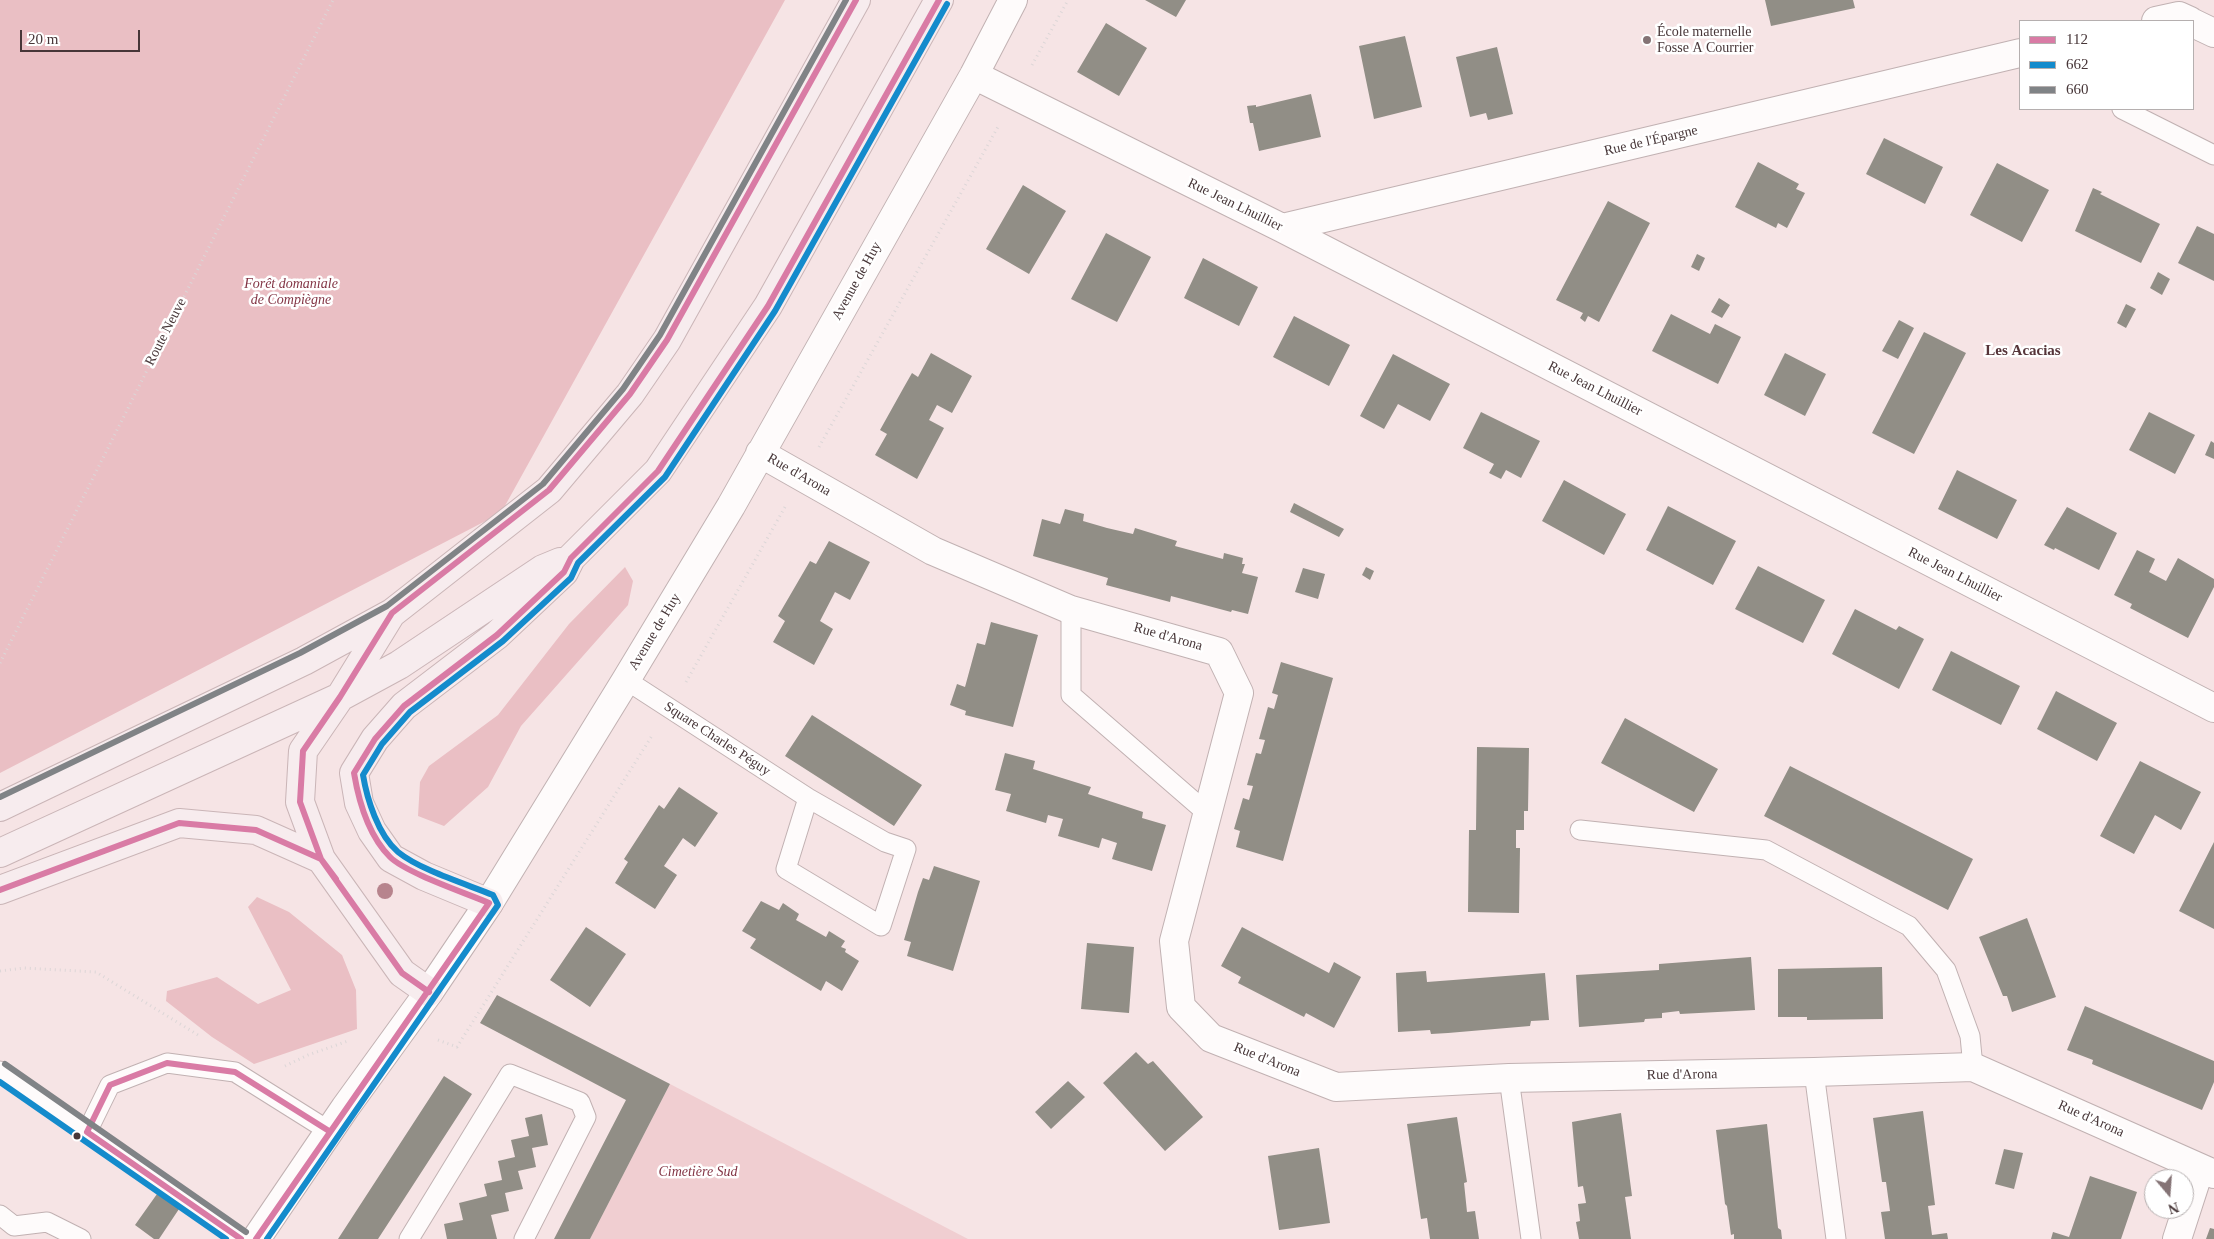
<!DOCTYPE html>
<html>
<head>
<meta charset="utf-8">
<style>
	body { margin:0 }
	#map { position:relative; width:2214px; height:1239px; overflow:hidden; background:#f6e4e5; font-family:Georgia,serif }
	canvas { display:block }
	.legend { position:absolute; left:2019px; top:20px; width:175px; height:90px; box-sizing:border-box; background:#fff; border:1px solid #b5afaf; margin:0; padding:6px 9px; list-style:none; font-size:15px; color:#473638 }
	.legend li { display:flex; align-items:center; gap:10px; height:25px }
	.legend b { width:25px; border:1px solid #b5afaf }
	.north { position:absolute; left:2144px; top:1169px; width:50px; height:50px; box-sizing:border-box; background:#fff; border:1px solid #b5afaf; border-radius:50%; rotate:162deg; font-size:14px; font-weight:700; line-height:20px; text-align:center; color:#473638 }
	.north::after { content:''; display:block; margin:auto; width:18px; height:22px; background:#847375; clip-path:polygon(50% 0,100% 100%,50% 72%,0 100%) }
	.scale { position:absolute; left:20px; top:30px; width:120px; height:22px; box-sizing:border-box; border:2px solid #473638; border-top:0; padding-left:6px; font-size:15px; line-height:18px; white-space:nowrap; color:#473638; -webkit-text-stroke:4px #fff; paint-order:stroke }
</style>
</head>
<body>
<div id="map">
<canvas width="2214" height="1239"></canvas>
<ul class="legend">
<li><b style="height:6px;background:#d97ba5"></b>112</li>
<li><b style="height:6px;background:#148bcc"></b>662</li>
<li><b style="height:6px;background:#808386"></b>660</li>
</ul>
<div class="north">N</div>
<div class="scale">20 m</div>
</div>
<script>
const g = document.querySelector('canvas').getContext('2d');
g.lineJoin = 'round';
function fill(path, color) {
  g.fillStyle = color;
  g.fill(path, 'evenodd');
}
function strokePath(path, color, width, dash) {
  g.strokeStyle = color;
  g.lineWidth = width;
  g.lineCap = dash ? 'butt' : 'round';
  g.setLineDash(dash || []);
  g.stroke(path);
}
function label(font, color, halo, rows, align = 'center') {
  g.font = font + ' Georgia,serif';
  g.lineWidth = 5;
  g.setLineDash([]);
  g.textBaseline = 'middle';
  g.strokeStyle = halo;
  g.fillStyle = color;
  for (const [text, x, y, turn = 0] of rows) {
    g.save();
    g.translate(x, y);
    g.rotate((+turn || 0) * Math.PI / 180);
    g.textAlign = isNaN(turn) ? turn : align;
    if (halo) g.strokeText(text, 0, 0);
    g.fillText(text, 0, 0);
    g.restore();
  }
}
const green = new Path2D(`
	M670 1084 968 1239H590Z`);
const forest = new Path2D(`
	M0 0H785L501 513 0 773Z
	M625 567 633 581 628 605 521 726 488 787 444 826 418 816 420 782 429 766 498 715 569 624Z
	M257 897 289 912 342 955 356 990 357 1029 254 1064 212 1037 166 1001 167 991 217 977 258 1004 291 990 248 907Z`);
const building = new Path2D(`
	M1145 0H1186L1176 17Z
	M1765 0H1853L1855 8 1771 26Z
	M1106 23 1147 48 1119 96 1077 72Z
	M1405 36 1422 107 1374 119 1359 46Z
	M1497 47 1513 114 1488 120 1486 113 1470 117 1456 57Z
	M1311 94 1321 137 1259 151 1253 123H1250L1247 106 1256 105V107Z
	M1884 138 1943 167 1925 204 1866 174Z
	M1758 162 1799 184 1796 189 1805 193 1787 228 1778 223 1776 228 1735 207Z
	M1997 163 2049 190 2022 242 1970 215Z
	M1023 185 1066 211 1029 274 986 249Z
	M2093 188 2102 192 2100 194 2160 224 2141 263 2075 231Z
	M1608 201 1650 223 1599 322 1588 316 1585 322 1580 318 1583 313 1556 300Z
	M2197 226 2214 234V281L2178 263Z
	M1106 233 1151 257 1117 322 1071 299Z
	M1697 254 1705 258 1699 271 1691 267Z
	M1203 258 1258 287 1239 326 1184 298Z
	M2158 272 2170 279 2162 295 2150 288Z
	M1719 298 1730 305 1722 318 1711 312Z
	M2126 304 2136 309 2126 328 2117 323Z
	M1671 314 1710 334 1715 324 1741 337 1718 384 1652 351Z
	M1294 316 1350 345 1329 386 1273 357Z
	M1899 320 1914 328 1898 359 1882 351Z
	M1924 332 1966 353 1914 454 1872 433Z
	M931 353 972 376 952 413 937 405 929 420 944 428 917 479 875 455 887 434 880 430 904 387 912 373 918 377Z
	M1785 353 1826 374 1805 416 1764 395Z
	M1393 354 1450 384 1430 421 1398 404 1384 429 1360 416Z
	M1481 412 1540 441 1521 478 1506 470 1501 479 1489 473 1494 464 1463 448Z
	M2149 412 2195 435 2175 474 2129 450Z
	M2211 441 2214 443V459L2205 455Z
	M1957 470 2017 500 1997 539 1938 509Z
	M1564 480 1626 514 1604 555 1542 521Z
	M1294 503 1344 529 1339 537 1290 512Z
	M1668 506 1736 541 1713 585 1646 550Z
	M2067 507 2117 533 2099 570 2055 548 2054 550 2044 545Z
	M1065 509 1084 514 1083 521 1107 528 1133 534 1135 528 1177 541 1175 546 1223 559 1224 553 1243 558 1242 564H1245L1242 573 1258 577 1248 614 1232 610 1231 612 1171 596 1170 602 1106 585 1108 578 1033 556 1042 519 1060 524Z
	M829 541 870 562 850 600 835 592 820 621 833 629 814 665 773 642 785 621 778 616 810 561 816 564Z
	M2137 550 2155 559 2149 572 2166 581 2178 558 2214 579V587L2188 638 2130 608 2132 604 2114 595Z
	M1758 566 1825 600 1803 643 1735 609Z
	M1366 567 1374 571 1370 580 1362 575Z
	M1303 568 1325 574 1318 599 1295 592Z
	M1855 609 1896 630 1899 626 1924 639 1899 689 1832 654Z
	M991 622 1038 635 1013 727 965 715 966 711 950 705 957 684 965 687 977 643 985 645Z
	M1951 651 2020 686 2001 725 1932 690Z
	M1281 662 1333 678 1283 861 1236 847 1240 831 1234 829 1243 798 1249 800 1253 786 1247 785 1256 753 1261 754 1265 740 1259 739 1268 707 1274 709 1278 695 1272 693Z
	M2056 691 2117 723 2097 761 2037 729Z
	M812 715 922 785 894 826 785 756Z
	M1625 718 1718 769 1694 812 1601 763Z
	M1477 747 1529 748 1528 811H1524V830H1516V848H1520L1519 913 1468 912 1469 830H1476Z
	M1005 753 1035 761 1033 769 1091 787 1088 794 1143 812 1142 818 1166 825 1152 871 1112 859 1117 843 1102 838 1099 848 1058 836 1063 819 1048 815 1046 823 1006 811 1011 794 995 790Z
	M2140 761 2201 792 2181 830 2155 815 2134 854 2100 836Z
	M1790 766 1973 859 1948 910 1764 816Z
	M679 787 718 813 695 847 683 838 664 866 677 875 655 909 615 883 628 862 624 859 659 805 664 809Z
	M2214 842V929L2179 911Z
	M934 866 980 881 953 971 907 956 911 942 904 940 918 892 923 878 929 880Z
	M761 901 779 910 783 903 799 914 796 920 826 937 829 931 845 941 841 947 846 949 845 952 859 961 842 991 826 981 821 991 750 948 756 939 742 931Z
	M2027 918 2056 997 2012 1012 2007 996H2003L1979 937Z
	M586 927 626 954 590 1007 550 980Z
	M1242 927 1329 973 1334 962 1361 977 1334 1028 1306 1013 1304 1017 1238 983 1241 977 1221 966Z
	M1087 943 1134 947 1129 1013 1081 1009Z
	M1751 957 1755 1010 1680 1014 1679 1011 1662 1013V1018L1645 1019 1644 1022 1579 1027 1576 975 1659 970V964Z
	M1882 967 1883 1019 1807 1020V1017H1778V969Z
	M1426 971 1427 982 1545 973 1549 1020 1531 1021 1530 1026 1448 1033 1431 1034 1430 1030 1398 1032 1396 973Z
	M497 995 670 1084 590 1239H554L626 1100 480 1023Z
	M2085 1006 2214 1061V1082L2202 1110 2092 1064 2093 1060 2067 1050Z
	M1136 1052 1148 1064 1153 1061 1203 1117 1165 1151 1103 1083Z
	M444 1076 472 1094 404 1199 378 1239H338Z
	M1068 1081 1085 1097 1051 1129 1035 1112Z
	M1923 1111 1935 1205 1928 1206 1932 1235 1947 1233 1948 1239H1885L1881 1212 1890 1211 1886 1182H1882L1873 1118Z
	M1621 1113 1632 1196 1625 1197 1631 1239H1579L1576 1222 1580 1221 1578 1204 1586 1203 1583 1186 1578 1187 1572 1122Z
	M542 1114 548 1145 532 1148 536 1167 518 1171 523 1189 505 1193 509 1211 491 1215 497 1239H447L444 1224 463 1220 459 1203 487 1196 484 1184 502 1180 498 1161 515 1157 511 1140 529 1136 525 1118Z
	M1457 1117 1467 1182 1464 1183 1467 1212 1475 1211 1479 1239H1430L1427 1218 1421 1219 1407 1124Z
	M1767 1124 1778 1228 1781 1230 1782 1239H1734V1234L1731 1235 1727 1206 1725 1204 1716 1130Z
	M1319 1148 1330 1223 1279 1230 1268 1156Z
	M2004 1149 2023 1153 2014 1189 1995 1184Z
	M2090 1176 2137 1192 2121 1239H2051L2053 1232 2069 1237Z
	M157 1194 179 1209 159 1239H154L135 1225Z
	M2210 1228 2214 1229V1239H2206Z`);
const path = new Path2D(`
	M1032 65 1068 0
	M819 447 999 125
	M0 663 333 0
	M686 682 785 507
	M0 971 24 968 96 972 198 1035
	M438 1040 457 1047 653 734
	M285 1066 308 1055 348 1041`);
const service = new Path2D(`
	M2122 109 2214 155
	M1071 610V695L1207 813
	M626 680 808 798 885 842 906 849 881 926 786 869 808 798
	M1580 830 1766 850 1909 926 1946 970 1970 1036 1973 1067
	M0 1071 241 1239
	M1814 1072 1836 1239
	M1509 1078 1531 1239
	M87 1132 110 1085 167 1063 235 1072 329 1131
	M0 1215 14 1226 47 1222 81 1239
	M409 1239 510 1074 580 1102 586 1117 524 1239`);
const minor = new Path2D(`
	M2156 21 2179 16 2190 21
	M2193 23 2214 33
	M974 75 1282 228 2214 708
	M1282 228 2020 53
	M760 453 933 551 1071 610 1219 652 1239 693 1174 941 1181 1007 1211 1038 1336 1087 1509 1078 1814 1072 1973 1067 2214 1174
	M256 1239 345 1108 429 992 489 903 626 680 731 506 974 75 1013 0
	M2177 1239 2200 1168`);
const primary = new Path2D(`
	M391 614 340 697 303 751 300 802 321 859 402 973 429 992
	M0 807 304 661 392 613 549 490 630 394 667 340 856 0
	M0 853 340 697 399 665 543 569 560 562
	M0 890 179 823 256 830 321 859
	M489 903 424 876 391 858 372 831 359 803 354 773 375 739 404 706 497 635 564 572 571 558 658 471 768 306 939 0`);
const bus1 = new Path2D(`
	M0 890 179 823 256 830 321 859 336 879
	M429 992 402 973 321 859 300 802 303 751 340 697 392 613 549 490 630 394 667 340 856 0
	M87 1132 110 1085 167 1063 235 1072 329 1131
	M87 1132 241 1239
	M256 1239 489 903C466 893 406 873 390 857 368 835 359 803 354 773L375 739 404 706 497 635 564 572 571 558 658 471 768 306 939 0`);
const bus2 = new Path2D(`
	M0 1082 226 1239
	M267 1239 498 905 493 895C466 884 420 870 398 852 378 835 367 799 363 775L382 744 410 712 503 641 571 578 578 563 665 477 775 311 947 4`);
const bus3 = new Path2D(`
	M0 797 300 653 387 606 543 484 623 389 660 335 846 0
	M5 1064 246 1232`);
const trees = [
	[385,891]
];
const markers = [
	[1647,40,5,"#847375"],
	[77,1136,4.5,"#473638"]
];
const poiNames = [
	["École maternelle",1657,32],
	["Fosse A Courrier",1657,48]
];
const streetNames = [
	["Rue de l'Épargne",1651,141,-13],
	["Rue Jean Lhuillier",1235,205,26],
	["Avenue de Huy",857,281,-61],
	["Route Neuve",166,332,-63],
	["Rue Jean Lhuillier",1595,389,27],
	["Rue d'Arona",799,475,30],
	["Rue Jean Lhuillier",1955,575,27],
	["Avenue de Huy",655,632,-59],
	["Rue d'Arona",1168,637,16],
	["Square Charles Péguy",717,739,33],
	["Rue d'Arona",1267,1060,22],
	["Rue d'Arona",1682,1075,-1],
	["Rue d'Arona",2091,1119,24]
];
const parkNames = [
	["Forêt domaniale",291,284],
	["de Compiègne",291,300],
	["Cimetière Sud",698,1172]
];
const neighbourhoodNames = [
	["Les Acacias",2023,351]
];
fill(green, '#f0ced1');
fill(forest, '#eabfc4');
fill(building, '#918e86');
strokePath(service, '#c1b1b2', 21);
strokePath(minor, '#c1b1b2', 30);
strokePath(primary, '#cab5b7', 30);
strokePath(path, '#dcd6d7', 3, [1, 4]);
strokePath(service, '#fefbfb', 19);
strokePath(minor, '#fefbfb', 28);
strokePath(primary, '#f7ecee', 28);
strokePath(bus1, '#d97ba5', 6);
strokePath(bus2, '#148bcc', 6);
strokePath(bus3, '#808386', 6);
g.fillStyle = '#b7848d';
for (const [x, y] of trees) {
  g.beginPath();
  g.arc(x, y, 8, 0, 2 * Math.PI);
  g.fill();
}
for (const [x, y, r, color] of markers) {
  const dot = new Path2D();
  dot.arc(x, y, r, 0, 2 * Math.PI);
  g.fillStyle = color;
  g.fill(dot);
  strokePath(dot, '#fff', 2);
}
label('14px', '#473638', '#fff', poiNames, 'left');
label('14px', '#473638', '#fff', streetNames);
label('italic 14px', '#833545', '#fff', parkNames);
label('bold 15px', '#553439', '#fff', neighbourhoodNames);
</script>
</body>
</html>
